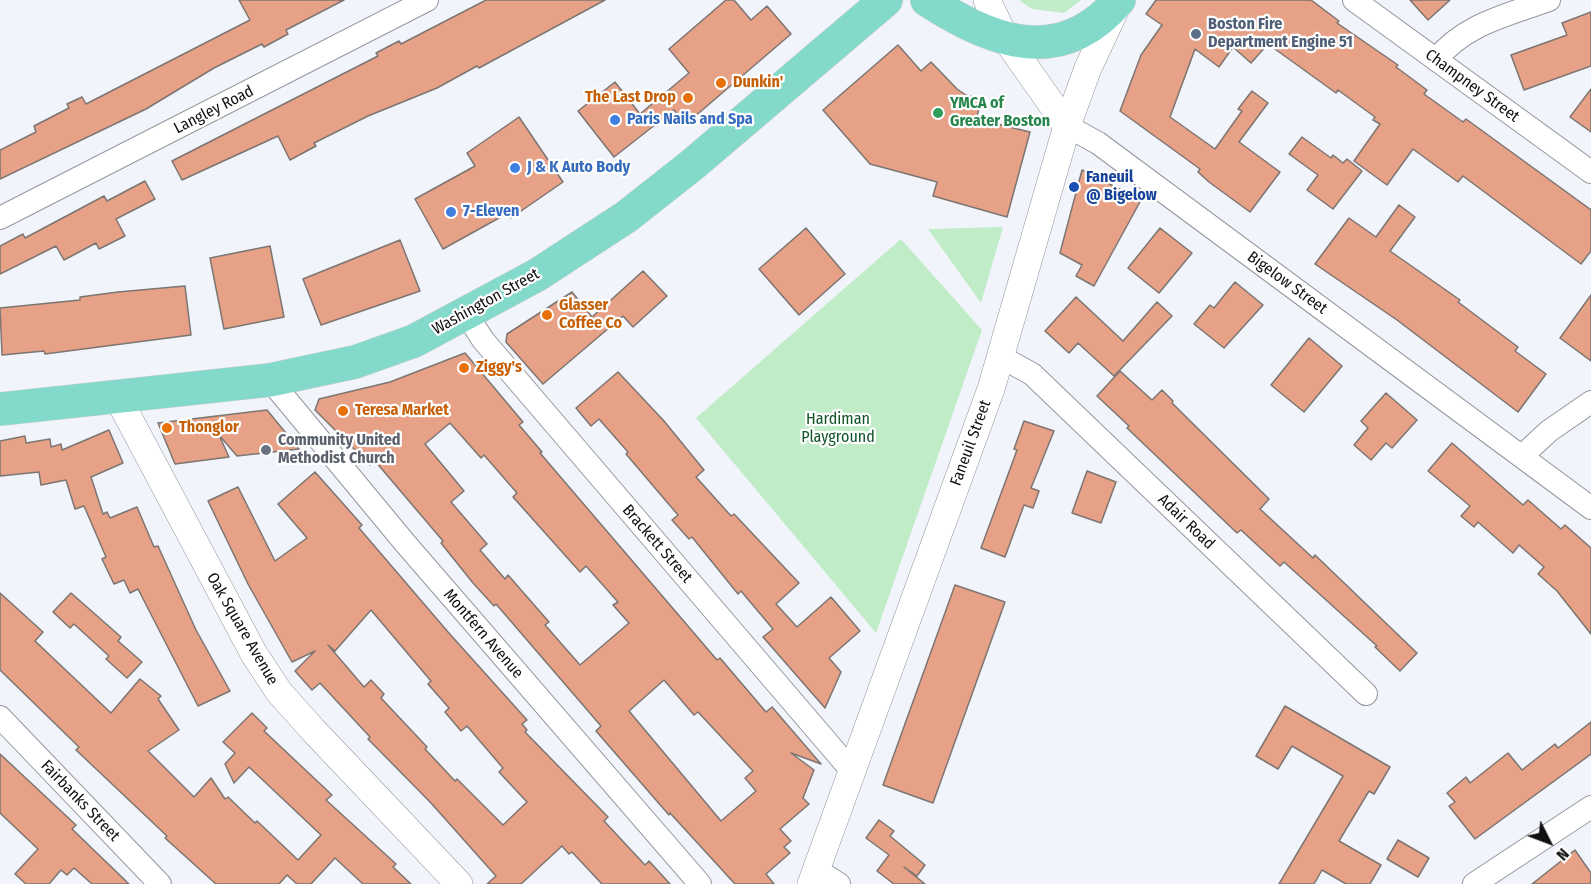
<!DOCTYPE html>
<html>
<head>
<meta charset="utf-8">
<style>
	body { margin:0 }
	#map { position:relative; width:1591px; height:884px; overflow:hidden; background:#f2f4fb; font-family:"Fira Sans Condensed",sans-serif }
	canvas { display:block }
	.north { position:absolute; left:1519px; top:812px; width:60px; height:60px; -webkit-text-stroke:4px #fff; paint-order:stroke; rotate:132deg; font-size:16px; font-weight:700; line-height:24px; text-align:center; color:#111114 }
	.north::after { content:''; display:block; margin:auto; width:21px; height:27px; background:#111114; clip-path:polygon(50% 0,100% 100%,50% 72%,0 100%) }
</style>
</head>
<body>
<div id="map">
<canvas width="1591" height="884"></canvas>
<div class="north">N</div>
</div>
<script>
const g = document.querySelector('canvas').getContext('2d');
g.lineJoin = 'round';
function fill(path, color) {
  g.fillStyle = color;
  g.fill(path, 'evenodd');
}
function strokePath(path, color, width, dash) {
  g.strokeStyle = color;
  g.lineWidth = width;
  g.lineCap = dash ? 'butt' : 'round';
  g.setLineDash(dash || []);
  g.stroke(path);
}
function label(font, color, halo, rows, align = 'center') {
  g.font = font + ' "Fira Sans Condensed",sans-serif';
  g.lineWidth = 4.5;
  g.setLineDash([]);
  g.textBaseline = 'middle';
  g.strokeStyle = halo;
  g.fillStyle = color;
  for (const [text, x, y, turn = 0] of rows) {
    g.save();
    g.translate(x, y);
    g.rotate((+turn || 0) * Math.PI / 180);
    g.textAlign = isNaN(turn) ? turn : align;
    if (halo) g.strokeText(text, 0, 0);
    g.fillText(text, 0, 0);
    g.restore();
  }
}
const green = new Path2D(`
	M1019 0H1081L1064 13 1032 9Z
	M1003 227 981 303 928 229Z
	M901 239 982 330 876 633 696 418Z`);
const building = new Path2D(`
	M239 0H344L286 30 288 34 264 47 262 44 214 68 146 109 0 179V150L36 132 34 126 69 108 67 104 82 97 86 104 250 20Z
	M486 0H605L479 68 477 66 437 88 368 116 314 143 316 146 290 160 278 136 182 180 172 161 378 56 376 53 399 41 401 44Z
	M726 0H734L751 20 767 6 791 34 686 124 674 110 614 157 578 111 615 82 640 114 689 73 669 49Z
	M1156 0H1311L1339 21 1337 23 1398 65 1396 67 1427 90 1424 94 1463 122 1466 119 1591 210V251L1581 264 1463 176 1458 182 1413 149 1387 185 1354 161 1380 124 1373 120 1375 117 1338 90 1336 93 1268 44 1251 63 1233 47 1219 67 1195 49 1170 117 1215 149 1242 111 1238 109 1252 91 1268 103 1239 142 1280 172 1250 212 1209 182 1198 172 1200 169 1120 111 1141 55 1162 25 1146 14Z
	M1410 0H1450L1428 20Z
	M1591 12V66L1524 90 1511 55 1567 35 1562 23Z
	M898 45 921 71 931 62 957 89 966 95 982 99 976 119 1030 132 1007 217 933 196 937 182 870 164 823 110Z
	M1591 89V132L1570 117Z
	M519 117 563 182 511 218 508 213 443 249 415 199 475 166 467 153Z
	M1302 137 1331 158 1333 155 1343 163 1347 159 1362 171 1333 209 1307 190 1318 175 1289 154Z
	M1082 170 1141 200 1094 286 1076 276 1082 265 1060 253Z
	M145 181 155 199 116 219 125 236 99 249 96 243 64 260 56 246 0 274V246L23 234 25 238 104 196 107 201Z
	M1399 205 1415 217 1390 251 1460 300 1458 302 1518 347 1515 351 1546 374 1518 412 1397 320 1315 264 1349 218 1376 237Z
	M806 228 845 274 799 315 759 269Z
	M1160 228 1192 253 1159 293 1128 268Z
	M400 240 420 291 321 325 303 279Z
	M270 246 284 317 224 329 210 258Z
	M643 271 667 296 633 327 623 316 543 384 506 342 507 334 572 292 592 317Z
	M1235 282 1263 305 1224 348 1194 324 1210 305 1214 308Z
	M185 286 191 335 45 354 44 351 2 355 0 308 80 300V297L118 292Z
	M1591 295V361L1560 338Z
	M1076 297 1123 341 1157 302 1172 316 1114 376 1078 343 1069 353 1045 331Z
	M1309 338 1342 366 1304 412 1271 385Z
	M465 353 523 422 519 425 542 452 540 453 717 660 720 658 766 712 772 707 821 764 791 753 814 770 803 798 809 804 780 829 791 841 784 847 790 853 766 874 774 884H735L670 813 669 815 596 731 601 726 496 604 494 606 473 583 441 543 443 541 375 461 370 465 315 410 319 399 390 382ZM450 423 481 458 484 455 517 493 513 497 580 572 586 566 618 602 613 605 629 623 580 665 545 625 549 622 508 575 505 579 480 550 487 544 451 502 464 491 425 444ZM664 680 694 715 698 712 753 771 745 778 756 791 721 821 629 711Z
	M1120 371 1152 400 1162 390 1173 401 1172 403 1269 499 1260 509 1313 558 1315 555 1417 653 1400 671 1375 647 1377 646 1284 562 1280 566 1241 530 1237 533 1127 428 1129 426 1097 396Z
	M618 372 664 421 704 470 696 477 731 516 734 514 799 583 776 604 797 627 831 597 860 631 829 658 841 672 825 708 763 637 773 629 741 591 738 594 692 537 689 539 672 520 678 515 626 454 628 452 599 419 591 426 576 408Z
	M1386 393 1417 420 1392 448 1386 443 1371 460 1354 445 1368 428 1361 421Z
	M267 410 299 449 237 456 219 435 229 457 175 464 158 423Z
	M1024 421 1054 431 1031 488 1039 491 1033 508 1024 505 1005 557 981 548 1017 450 1014 449Z
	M109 430 123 463 91 477 103 514 107 512 110 518 137 507 154 547 158 546 196 630 230 691 198 706 138 589 130 593 124 580 114 584 102 559 106 557 84 506 75 509 66 480 41 485 39 472 0 476V441L25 436 26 443 50 439 51 447 61 444 62 450Z
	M1452 443 1523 505 1528 500 1561 529 1565 525 1591 548V634L1557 591 1538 574 1544 567 1519 545 1513 553 1478 522 1474 527 1461 516 1470 506 1428 471Z
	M1087 471 1116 482 1101 523 1072 513Z
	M315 472 362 525 359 528 448 632 527 720 522 724 527 730 525 732 608 817 604 821 645 865 649 861 670 884H602L572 852 569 854 562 846 521 884H487L496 876 431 803 368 739 370 737 320 683 312 690 295 671 315 651 292 662 248 584 208 501 238 487 275 561 307 538 278 504ZM371 610 431 681 428 684 449 708 445 712 461 731 467 726 503 768 499 772 527 802 503 825 457 779 455 781 425 749 427 747 381 698 384 694 371 680 364 687 328 645 335 651Z
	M955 585 1005 602 933 803 883 785Z
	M0 593 43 632 35 641 111 713 140 679 161 696 158 699 179 730 148 751 194 797 211 778 225 799 228 797 255 823 257 821 298 860 321 835 249 767 234 783 225 764 235 753 223 742 252 713 267 728 264 731 332 795 326 800 396 864 393 867 411 884H363L335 858 311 884H297L287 875 279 884H216L165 838 167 836 76 750 79 747 0 670Z
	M71 593 121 637 118 641 142 662 127 678 106 659 109 656 74 624 70 628 53 612Z
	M1285 706 1390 767 1374 794 1369 791 1339 841 1381 865 1370 884H1346L1322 870 1314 884H1279L1343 776 1292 746 1278 769 1256 756Z
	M1591 722V754L1475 839 1449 806 1455 802 1447 793 1466 777 1470 783 1508 753 1522 770 1555 744 1558 748Z
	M0 754 76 825 72 829 129 884H92L74 868 67 875 61 870 49 884H26L15 874 38 849 0 813Z
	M879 820 894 831 890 836 925 865 917 876 904 867 925 884H894L877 871 889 855 866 838Z
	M1398 840 1429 858 1418 877 1387 859Z
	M1575 850 1591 873V884H1532Z`);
const minor = new Path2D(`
	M1354 0 1591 172
	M1436 60C1464 24 1508 15 1549 0
	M1067 126 1098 143 1591 508
	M0 218 427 0
	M467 315 483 340 851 770
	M1001 357 1032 374 1366 694
	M270 380 405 543 700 884
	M1522 456 1549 431 1591 402
	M0 717 160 884
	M817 870 839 884
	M1474 884 1591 807`);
const tertiary = new Path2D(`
	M987 0 1005 38 1067 126
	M117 396 254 654 279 692 313 730 459 884
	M811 884 991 389 1067 126 1088 68 1117 6`);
const primary = new Path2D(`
	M927 0C991 42 1061 69 1119 0
	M0 409 270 380 355 362 414 341 537 275 626 217 692 165 886 0`);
const markers = [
	[1196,34,6,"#5c6f8a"],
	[721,83,6,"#e8710a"],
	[688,98,6,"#e8710a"],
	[938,113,6,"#2e9e5b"],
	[615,120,6,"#3f7fe0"],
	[515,168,6,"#3f7fe0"],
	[1074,187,6,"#1a4fb4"],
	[451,212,6,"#3f7fe0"],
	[547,315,6,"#e8710a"],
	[464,368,6,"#e8710a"],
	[343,411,6,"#e8710a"],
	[167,428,6,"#e8710a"],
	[266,450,6,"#6b7280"]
];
const serviceNames = [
	["Boston Fire",1208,25],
	["Department Engine 51",1208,43]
];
const foodNames = [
	["Dunkin'",733,83],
	["The Last Drop",676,98,"right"],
	["Glasser",559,306],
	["Coffee Co",559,324],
	["Ziggy's",476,368],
	["Teresa Market",355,411],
	["Thonglor",179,428]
];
const streetNames = [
	["Champney Street",1472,86,36],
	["Langley Road",214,110,-27],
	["Bigelow Street",1287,283,36],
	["Washington Street",486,302,-29],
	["Faneuil Street",971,443,-70],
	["Adair Road",1186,522,44],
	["Brackett Street",657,544,49],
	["Oak Square Avenue",242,629,60],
	["Montfern Avenue",483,634,49],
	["Fairbanks Street",80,801,46]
];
const leisureNames = [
	["YMCA of",950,104],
	["Greater Boston",950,122]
];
const shopNames = [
	["Paris Nails and Spa",627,120],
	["J & K Auto Body",527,168],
	["7-Eleven",463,212]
];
const transitNames = [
	["Faneuil",1086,178],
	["@ Bigelow",1086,196]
];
const parkNames = [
	["Hardiman",838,420],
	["Playground",838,438]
];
const worshipNames = [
	["Community United",278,441],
	["Methodist Church",278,459]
];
fill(green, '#c1ecc8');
fill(building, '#e7a186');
strokePath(building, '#7c7572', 1.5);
strokePath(minor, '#95979e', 24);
strokePath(tertiary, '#95979e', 28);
strokePath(primary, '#cfcfd0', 34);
strokePath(minor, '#fff', 22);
strokePath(tertiary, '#fff', 27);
strokePath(primary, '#83d9ca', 33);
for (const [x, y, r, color] of markers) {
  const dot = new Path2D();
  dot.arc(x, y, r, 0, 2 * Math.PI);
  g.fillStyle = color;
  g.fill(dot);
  strokePath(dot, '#fff', 2);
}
label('bold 16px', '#4e5e75', '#fff', serviceNames, 'left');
label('bold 16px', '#c56008', '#fff', foodNames, 'left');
label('16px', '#111114', '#fff', streetNames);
label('bold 16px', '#27864d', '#fff', leisureNames, 'left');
label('bold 16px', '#366cbe', '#fff', shopNames, 'left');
label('bold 16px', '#164399', '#fff', transitNames, 'left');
label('16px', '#115428', '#fff', parkNames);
label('bold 16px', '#5b616d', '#fff', worshipNames, 'left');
</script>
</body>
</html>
